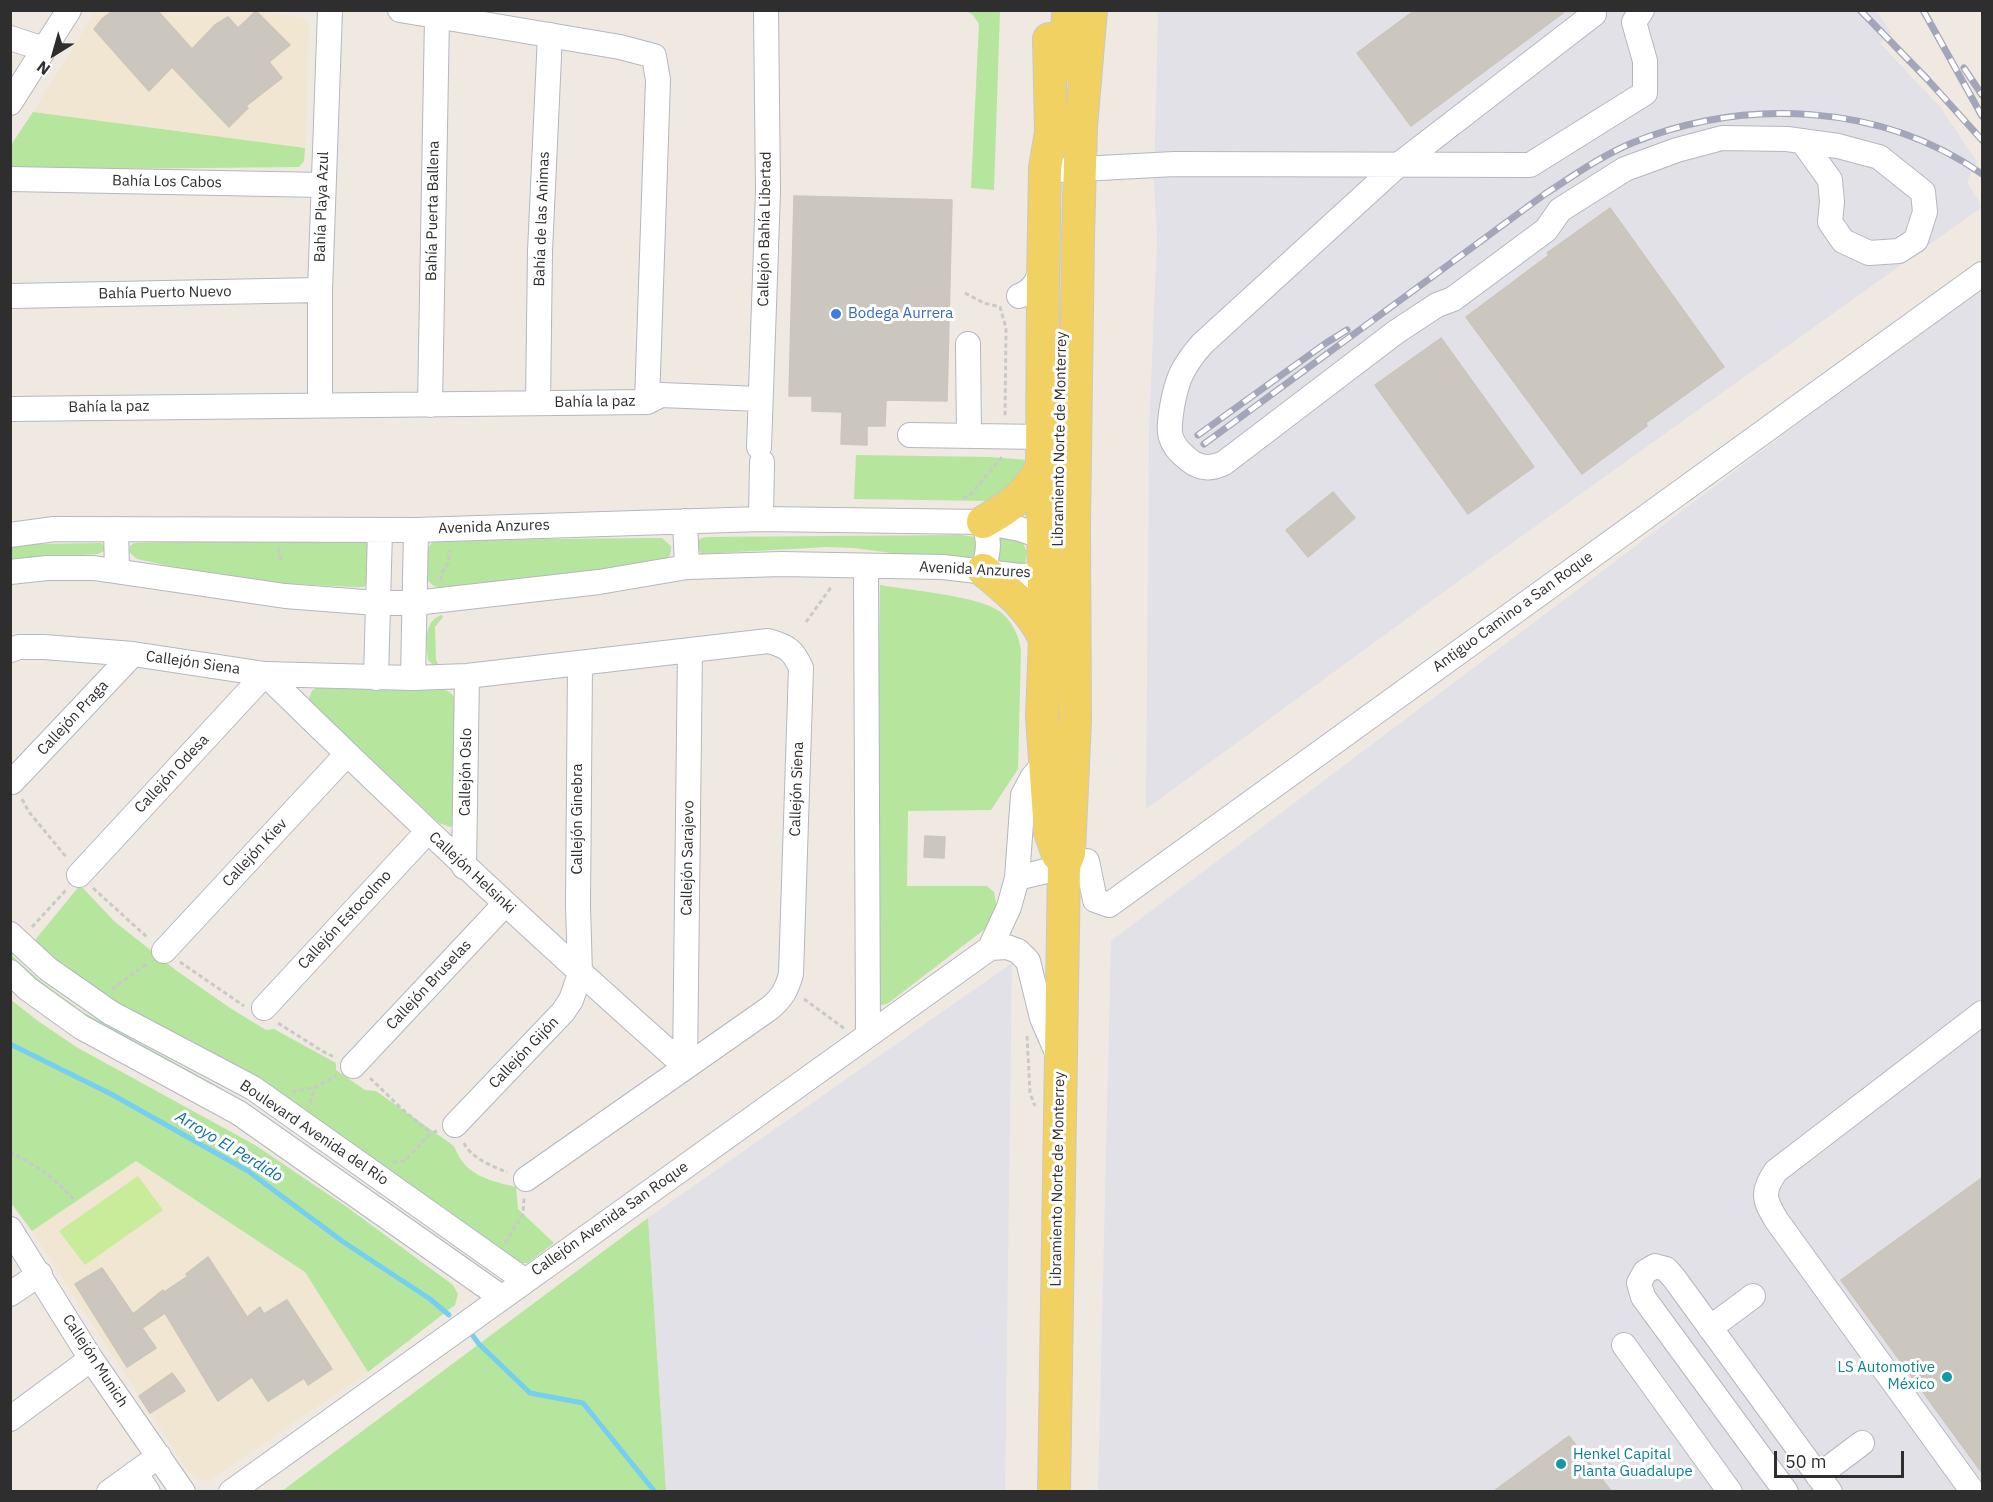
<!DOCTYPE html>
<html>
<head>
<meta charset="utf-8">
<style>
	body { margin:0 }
	#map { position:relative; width:1993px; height:1502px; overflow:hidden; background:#efe9e1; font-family:"IBM Plex Sans",sans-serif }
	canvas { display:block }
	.frame { position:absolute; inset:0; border:12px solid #2e2e2e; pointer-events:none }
	.north { position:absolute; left:24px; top:24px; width:60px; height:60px; -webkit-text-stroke:4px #fff; paint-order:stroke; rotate:217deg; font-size:16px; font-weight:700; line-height:24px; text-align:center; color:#2e2e2e }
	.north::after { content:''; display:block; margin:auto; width:21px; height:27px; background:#2e2e2e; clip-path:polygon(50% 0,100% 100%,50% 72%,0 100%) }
	.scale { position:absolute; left:1774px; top:1451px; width:130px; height:27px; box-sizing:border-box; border:3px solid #2e2e2e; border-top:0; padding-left:8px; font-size:18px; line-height:21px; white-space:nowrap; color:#2e2e2e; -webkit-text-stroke:4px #fff; paint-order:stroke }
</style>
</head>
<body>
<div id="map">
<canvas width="1993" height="1502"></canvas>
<div class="frame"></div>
<div class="north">N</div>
<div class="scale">50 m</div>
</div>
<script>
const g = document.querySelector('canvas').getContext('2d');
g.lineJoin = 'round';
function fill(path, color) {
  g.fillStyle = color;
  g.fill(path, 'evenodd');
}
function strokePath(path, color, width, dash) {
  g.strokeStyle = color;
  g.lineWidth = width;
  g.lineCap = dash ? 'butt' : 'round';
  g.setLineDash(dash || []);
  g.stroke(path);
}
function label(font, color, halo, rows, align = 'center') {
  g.font = font + ' "IBM Plex Sans",sans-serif';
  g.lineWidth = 6;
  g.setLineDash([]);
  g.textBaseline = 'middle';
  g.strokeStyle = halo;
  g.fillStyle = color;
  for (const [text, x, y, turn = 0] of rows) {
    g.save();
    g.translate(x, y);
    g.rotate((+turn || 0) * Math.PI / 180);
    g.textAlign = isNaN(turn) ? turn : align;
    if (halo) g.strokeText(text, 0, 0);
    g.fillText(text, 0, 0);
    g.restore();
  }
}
const industrial = new Path2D(`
	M1158 11H1877L1891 33 1880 43 1941 108 1977 162 1967 182 1982 207 1427 604 1146 809 1149 432 1157 240 1154 181Z
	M1982 285V1491L1098 1492 1111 941Z
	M1012 963 1005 1491H666L648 1218Z`);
const education = new Path2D(`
	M254 10 302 18 309 25 305 148 33 112 96 11Z
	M136 1161 305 1272 368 1372 209 1480 198 1479 189 1472 32 1231Z`);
const green = new Path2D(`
	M966 11H1000L994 190 971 188 979 24 973 15Z
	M33 112 305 148 304 161 299 167 11 170V145Z
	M856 455 990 457 1028 460 1023 474 990 501 854 499Z
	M992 534H1005L1023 543 1027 552 1025 564 1003 567 994 559Z
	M960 535 977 537 981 555 967 563 854 548 827 547 701 554 696 543 701 538 708 537Z
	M662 538 671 546C672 554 668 560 661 563L507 582 441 588 434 586 427 580C427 567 422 545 437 540Z
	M198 541H366L370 545 369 584 363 587H352L276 583 206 574 137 559 129 552 130 546 134 543Z
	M101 543 105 546 104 551 98 554 11 559V547L36 544Z
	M880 585C908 590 978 596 999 611 1011 619 1020 637 1021 651L1018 769 991 810 908 811 907 886H987L994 892 998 915 985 929 887 1004 880 1005 874 1000Z
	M441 615 443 617 435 627 436 660 438 664 436 668 428 660C427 644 422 623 441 615Z
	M316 688 445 690 450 692 456 699 453 824 450 827 439 823 312 704 309 698 312 691Z
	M80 885 115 922 177 971 230 1008 266 1030 274 1029 336 1063V1070L365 1090 376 1091 454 1146C465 1176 488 1180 516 1187L518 1209 554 1243 528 1263H516L114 1006 31 945Z
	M10 954 38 979 83 1012 221 1088 230 1095 113 1035 26 974 11 960Z
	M10 999 38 1021 78 1048 255 1145 344 1205 453 1285 458 1294 455 1305 368 1372 305 1272 136 1161 32 1231 11 1203Z
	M648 1218 666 1491H282Z`);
const pitch = new Path2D(`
	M138 1176 163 1210 85 1265 59 1231Z`);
const stream = new Path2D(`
	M10 1044 113 1095 248 1171 342 1241 430 1299 449 1315
	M473 1336 479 1344 530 1393 583 1403 655 1492`);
const building = new Path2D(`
	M114 10H157L192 49 215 25 228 17 238 28 256 11 290 45 269 62 282 78 246 106 248 108 229 127 172 67 149 91 94 29 103 18Z
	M1415 10H1567L1411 126 1357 53Z
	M794 196 952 200 947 401 886 400 885 426H867V445L841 444 842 412 812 411V396H789Z
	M1610 208 1724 367 1646 423 1647 426 1582 474 1466 317 1549 255 1547 253Z
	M1441 338 1534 467 1468 514 1375 385Z
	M1333 492 1355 518 1308 557 1286 530Z
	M925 836 945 837 944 858 924 857Z
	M1983 1177V1474L1841 1280Z
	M208 1257 247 1317 260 1307 264 1314 287 1300 332 1369 308 1385 304 1378 268 1401 252 1377 218 1401 165 1313 142 1328 156 1348 127 1367 75 1284 102 1268 133 1314 163 1290 164 1292 188 1276 186 1274Z
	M172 1373 185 1391 150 1413 139 1396Z
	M1569 1436 1611 1491H1494Z`);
const path = new Path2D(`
	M965 293 984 303 1000 307 1006 328 1005 417
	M963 498 971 494 1002 457
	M278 548 281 561
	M441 580V574L448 564 450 550
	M806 622 832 586
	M22 799 29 812 67 858
	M93 888 148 938
	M32 927 66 890
	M180 962 244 1006
	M112 989 148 963
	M804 999 845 1029
	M278 1023 322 1051 336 1058
	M1027 1036 1030 1093 1035 1106
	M370 1078 403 1110 431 1133
	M292 1092 315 1087 336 1076
	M310 1103 315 1087
	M464 1143C470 1157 493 1167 507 1172
	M10 1152C34 1164 60 1181 75 1202
	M393 1162 405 1161 431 1133 437 1131
	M505 1243 523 1214 524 1198`);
const minor = new Path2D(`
	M400 10 620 47 654 56 658 80 647 402
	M1594 14 1397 166 1202 344C1183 366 1177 378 1172 407 1168 432 1167 443 1189 460 1200 469 1212 469 1224 463L1396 332 1437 305 1453 299 1546 230 1560 210 1625 169 1677 150 1722 138 1787 139 1838 146 1879 157 1923 192 1925 212 1916 240 1899 251 1869 253 1843 241 1830 222 1832 202 1830 180 1802 141
	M10 38 44 49
	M10 103 69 10
	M1063 170 1174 164 1530 165 1645 93V61L1634 22 1642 10
	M10 179 323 185
	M10 296 320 290
	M1019 296C1033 291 1039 280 1042 266
	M968 344 969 436
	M538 403 540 251 550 35
	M320 404V290L330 10
	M430 405 437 17
	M10 409 647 402 661 395 760 399
	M910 435 1042 437
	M759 447 768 191 766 10
	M761 519 762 462
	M685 521 687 567
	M116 529 117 571
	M10 535 54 529 416 530 761 519 983 522 1020 529 1034 534 1053 547 1058 554 1051 568 1035 575 1020 576 943 567 781 564 687 567 599 582 415 603H377L285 596 94 568H47L10 572
	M866 566 868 1035
	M983 570C989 552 990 540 983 522
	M10 650 19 647H44L133 654 265 674 413 678 467 676 768 641C787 646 793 650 801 668L791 974C787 989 782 998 770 1008L526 1179
	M376 678 380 530
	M413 678 416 530
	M12 782 133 654
	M464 867 467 676
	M79 875 265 674C402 808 541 939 685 1066
	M1017 878 1087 861 1095 900 1109 905 1982 274
	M10 934 48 969 111 1013 253 1088 524 1280
	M990 948 1007 947 1018 951 1028 961 1042 1018 1059 1057
	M164 951 347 754
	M10 972 28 989 81 1027 239 1113 501 1297
	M264 1008 427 832
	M353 1066 505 904
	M685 1066 690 650
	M455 1125 563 1012 571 1000 580 974 578 905 580 664
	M10 1229 91 1359 183 1492
	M10 1294 40 1274
	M1710 1328 1753 1296
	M1624 1345 1730 1492
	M10 1419 91 1359
	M135 1473 148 1492
	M1818 1476 1862 1443
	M109 1492 159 1456
	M231 1492 990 948 1009 907 1017 878 1023 795 1032 778 1046 761
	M1786 1492 1643 1297 1639 1283 1645 1272 1655 1266 1666 1269 1674 1278 1830 1492
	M1973 1492 1777 1221C1764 1200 1761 1192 1776 1171L1982 1013`);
const major = new Path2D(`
	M1049 39 1051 132 1045 168 1043 283 1042 468 1045 639 1042 717 1050 832 1058 855
	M1066 66 1068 10
	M983 522C1013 505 1023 497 1042 468
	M983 570C1009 592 1030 608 1045 639
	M1054 1492 1064 866 1069 853 1075 721 1074 527 1078 238 1081 127 1091 10`);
const rail = new Path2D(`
	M1860 10 1928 80 1982 140
	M1923 10 1982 116
	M1964 68 1982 95
	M1198 435 1326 343 1347 330
	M1204 444 1545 194C1573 176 1601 156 1632 143 1744 97 1881 103 1982 174`);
const markers = [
	[836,314,6,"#3f7fe0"],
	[1947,1377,6,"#0f9aa8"],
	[1561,1464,6,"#0f9aa8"]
];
const streetNames = [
	["Bahía Los Cabos",167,182,1],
	["Bahía Playa Azul",322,207,-88],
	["Bahía Puerta Ballena",433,211,-89],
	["Bahía de las Animas",542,219,-88],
	["Callejón Bahía Libertad",765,229,-89],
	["Bahía Puerto Nuevo",165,293,-1],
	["Bahía la paz",595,402,-1],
	["Bahía la paz",109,407,-1],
	["Libramiento Norte de Monterrey",1060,439,-89],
	["Avenida Anzures",494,527,-2],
	["Avenida Anzures",975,570,3],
	["Antiguo Camino a San Roque",1513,612,-36],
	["Callejón Siena",193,663,8],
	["Callejón Praga",73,718,-47],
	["Callejón Oslo",466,772,-89],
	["Callejón Odesa",172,774,-47],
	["Callejón Siena",797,789,-88],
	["Callejón Ginebra",578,819,-90],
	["Callejón Kiev",255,853,-47],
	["Callejón Sarajevo",688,858,-89],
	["Callejón Helsinki",472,873,43],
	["Callejón Estocolmo",345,920,-47],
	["Callejón Bruselas",429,985,-47],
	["Callejón Gijón",524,1053,-46],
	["Boulevard Avenida del Río",314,1133,34],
	["Libramiento Norte de Monterrey",1058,1179,-89],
	["Callejón Avenida San Roque",610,1219,-35],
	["Callejón Munich",95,1361,57]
];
const shopNames = [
	["Bodega Aurrera",848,314]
];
const cultureNames = [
	["LS Automotive",1935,1368],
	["México",1935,1385],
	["Henkel Capital",1573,1455,"left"],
	["Planta Guadalupe",1573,1472,"left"]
];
const waterNames = [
	["Arroyo El Perdido",229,1147,31]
];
fill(industrial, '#e3e1e8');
fill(education, '#f0e6d1');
fill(green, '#b6e59e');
fill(pitch, '#c9ec9a');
strokePath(stream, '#75cff0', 5);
fill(building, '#cbc7bf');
strokePath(building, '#cbc5ba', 1.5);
strokePath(minor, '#b4b7c1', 26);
strokePath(major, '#c9c9c9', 34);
strokePath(path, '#c9c9c9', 3, [4.5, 3]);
strokePath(minor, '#fff', 24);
strokePath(major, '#f2d163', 32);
strokePath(rail, '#a3a6b8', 7);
strokePath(rail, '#fff', 4.5, [14]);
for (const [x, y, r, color] of markers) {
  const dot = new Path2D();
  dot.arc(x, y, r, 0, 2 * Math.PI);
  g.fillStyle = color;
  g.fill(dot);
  strokePath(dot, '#fff', 2);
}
label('15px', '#2e2e2e', '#fff', streetNames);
label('15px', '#366cbe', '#fff', shopNames, 'left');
label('15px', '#0d838f', '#fff', cultureNames, 'right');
label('italic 16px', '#0d6fa3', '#fff', waterNames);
</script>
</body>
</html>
